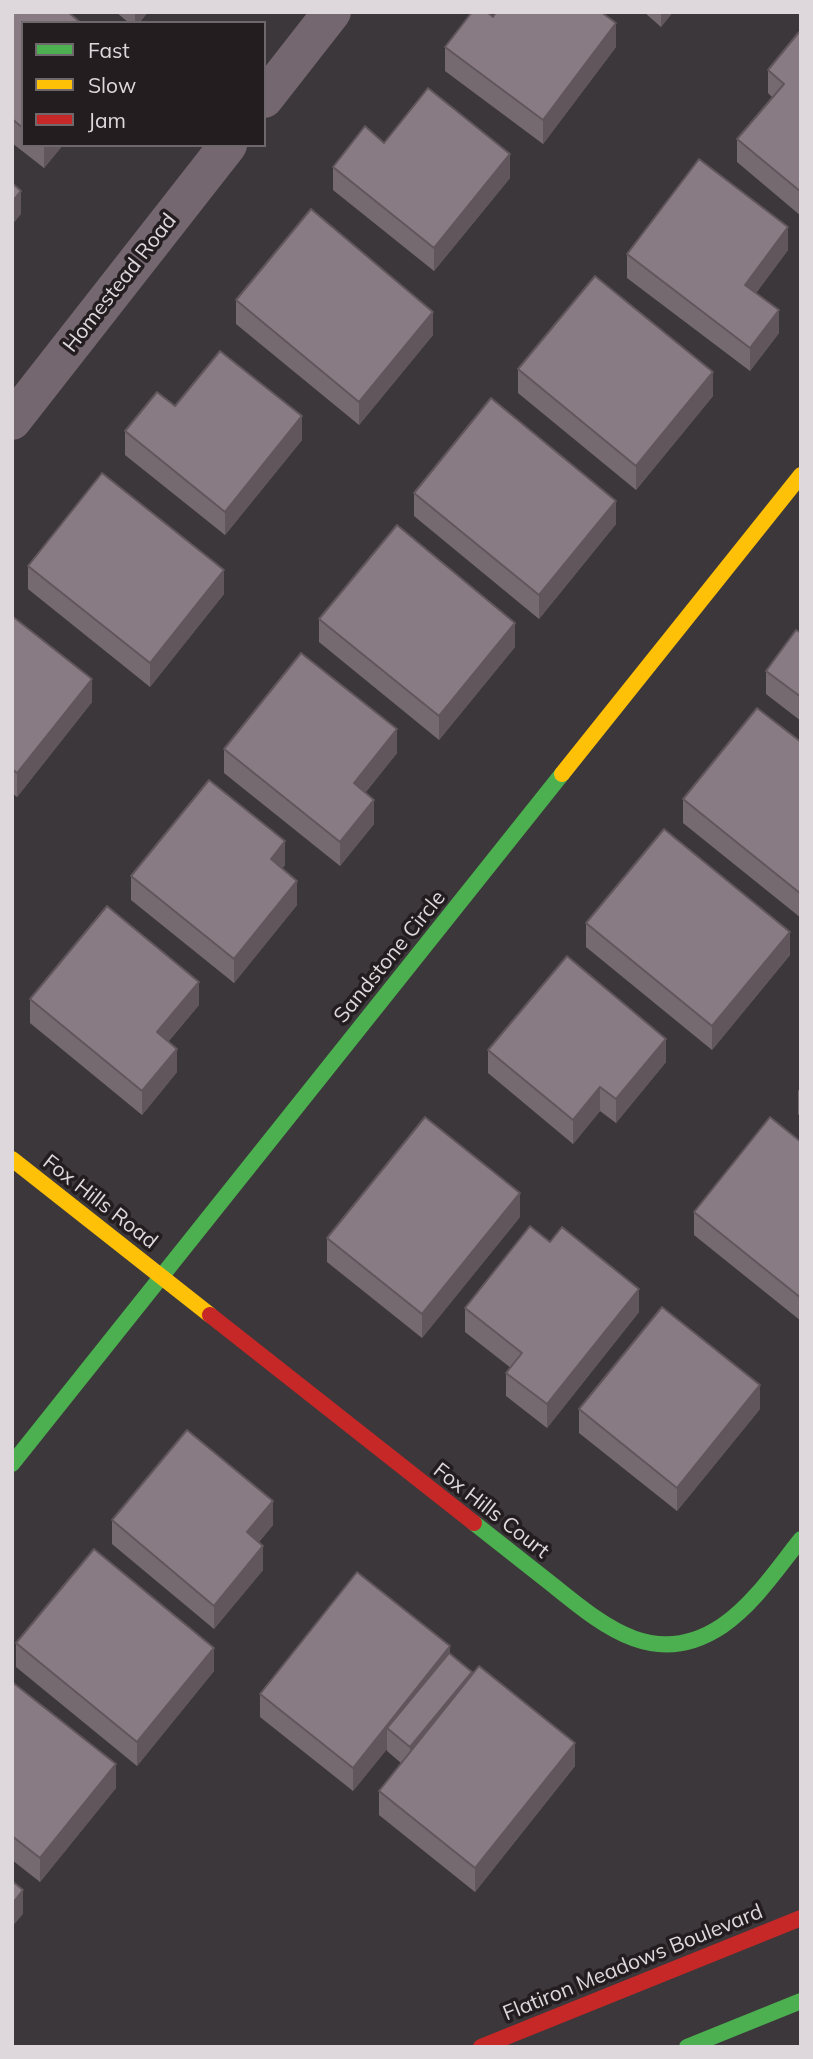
<!DOCTYPE html>
<html>
<head>
<meta charset="utf-8">
<style>
	body { margin:0 }
	#map { position:relative; width:813px; height:2059px; overflow:hidden; background:#3c373a; font-family:Mulish,sans-serif }
	canvas { display:block }
	.frame { position:absolute; inset:0; border:14px solid #ded7db; pointer-events:none }
	.legend { position:absolute; left:21px; top:21px; width:245px; height:126px; box-sizing:border-box; background:#231d20; border:2px solid #6e676b; margin:0; padding:9px 12px; list-style:none; font-size:21px; color:#ded7db }
	.legend li { display:flex; align-items:center; gap:14px; height:35px }
	.legend b { width:35px; border:2px solid #6e676b }
</style>
</head>
<body>
<div id="map">
<canvas width="813" height="2059"></canvas>
<div class="frame"></div>
<ul class="legend">
<li><b style="height:9px;background:#4caf50"></b>Fast</li>
<li><b style="height:9px;background:#ffc107"></b>Slow</li>
<li><b style="height:9px;background:#c62828"></b>Jam</li>
</ul>
</div>
<script>
const g = document.querySelector('canvas').getContext('2d');
g.lineJoin = 'round';
function strokePath(path, color, width, dash) {
  g.strokeStyle = color;
  g.lineWidth = width;
  g.lineCap = dash ? 'butt' : 'round';
  g.setLineDash(dash || []);
  g.stroke(path);
}
function fill(path, color) {
  g.fillStyle = color;
  g.fill(path, 'evenodd');
}
function label(font, color, halo, rows, align = 'center') {
  g.font = font + ' Mulish,sans-serif';
  g.lineWidth = 7;
  g.setLineDash([]);
  g.textBaseline = 'middle';
  g.strokeStyle = halo;
  g.fillStyle = color;
  for (const [text, x, y, turn = 0] of rows) {
    g.save();
    g.translate(x, y);
    g.rotate((+turn || 0) * Math.PI / 180);
    g.textAlign = isNaN(turn) ? turn : align;
    if (halo) g.strokeText(text, 0, 0);
    g.fillText(text, 0, 0);
    g.restore();
  }
}
const street = new Path2D(`
	M264 99 332 12
	M12 421 228 145`);
const fast = new Path2D(`
	M12 1464 562 774
	M474 1523C501 1544 527 1565 554 1586 605 1627 656 1670 722 1626 754 1604 777 1569 801 1539
	M687 2047 801 2001`);
const slow = new Path2D(`
	M562 774 801 475
	M12 1159 210 1315`);
const jam = new Path2D(`
	M210 1315 474 1523
	M481 2047 801 1918`);
const wall = new Path2D(`
	M12 12 23 23V145H63L44 168 12 143Z
	M116 12H148L139 23H129Z
	M644 12H673L661 27Z
	M493 17 616 47 543 144 445 71V47Z
	M801 34V216L737 162V139L772 97 768 93V70Z
	M384 143 510 178 434 271 333 190V167Z
	M788 250 756 293 779 333 750 371 627 278V254Z
	M236 300 433 335 359 425 236 324Z
	M518 369 713 396 636 490 518 393Z
	M175 406 302 440 225 535 125 455V431Z
	M414 493 616 524 539 619 414 516Z
	M28 566 224 594 150 687 28 589Z
	M12 616 92 702 17 797 12 793Z
	M319 619 515 647 439 740 319 642Z
	M801 633V721L766 694V671Z
	M801 742V918L683 823V799Z
	M224 749 397 753 365 793 374 824 340 866 224 773Z
	M285 865 282 868 297 905 234 983 131 900V876Z
	M586 923 790 955 712 1050 586 947Z
	M30 999 199 1005 168 1042 177 1072 142 1115 30 1023Z
	M488 1050 666 1062 616 1123 600 1111 573 1144 488 1073Z
	M801 1087V1117L798 1114V1091Z
	M801 1142V1321L694 1235V1212Z
	M520 1217 422 1338 327 1262V1238Z
	M465 1308 639 1312 547 1428 506 1396V1373L511 1368 465 1332Z
	M579 1409H760L677 1511 579 1433Z
	M112 1520 273 1525 259 1542 263 1570 214 1629 112 1544Z
	M16 1643 214 1671 137 1766 16 1667Z
	M450 1654 472 1676 575 1766 475 1892 379 1815V1791L401 1763 387 1751V1749L353 1791 260 1717V1694Z
	M12 1682 116 1788 40 1882 12 1860Z`);
const shadedWall = new Path2D(`
	M135 12H148L139 23H135Z
	M661 12H673L661 27Z
	M616 23V47L543 144V120Z
	M44 145H63L44 168Z
	M510 154V178L434 271V248Z
	M21 191V214L12 225V202Z
	M788 227V250L745 308V285Z
	M779 310V333L750 371V348Z
	M433 312V335L359 425V402Z
	M713 372V396L636 490V466Z
	M302 416V440L225 535V512Z
	M616 501V524L539 619V595Z
	M224 570V594L150 687V663Z
	M515 623V647L439 740V716Z
	M92 679V702L17 797V773Z
	M397 729V753L354 807V783Z
	M374 800V824L340 866V842Z
	M285 841V865L271 883V859Z
	M297 881V905L234 983V959Z
	M790 932V955L712 1050V1026Z
	M199 982V1005L157 1055V1032Z
	M666 1039V1062L616 1123V1099Z
	M177 1049V1072L142 1115V1091Z
	M600 1087V1111L573 1144V1120Z
	M520 1193V1217L422 1338V1314Z
	M639 1289V1312L547 1428V1404Z
	M760 1385V1409L677 1511V1488Z
	M273 1501V1525L247 1556V1532Z
	M263 1546V1570L214 1629V1606Z
	M450 1646V1669L387 1728V1749L353 1791V1768Z
	M214 1648V1671L137 1766V1742Z
	M472 1672V1695L410 1771V1747Z
	M575 1743V1766L475 1892V1868Z
	M116 1764V1788L40 1882V1858Z
	M23 1890V1914L12 1927V1904Z`);
const building = new Path2D(`
	M12 12H68L81 23H23V128L12 119Z
	M472 12H487L493 17 496 12H601L616 23 543 120 445 47Z
	M799 32 801 34V192L737 139 784 84 768 70Z
	M428 88 510 154 434 248 333 167 365 126 384 143Z
	M699 159 788 227 745 285 779 310 750 348 627 254Z
	M12 183 21 191 12 202Z
	M311 209 433 312 359 402 236 300Z
	M595 276 713 372 636 466 518 369Z
	M220 351 302 416 225 512 125 431 157 392 175 406Z
	M491 398 616 501 539 595 414 493Z
	M102 473 224 570 150 663 28 566Z
	M397 525 515 623 439 716 319 619Z
	M12 616 92 679 17 773 12 769Z
	M796 630 801 633V697L766 671Z
	M301 653 397 729 354 783 374 800 340 842 224 749Z
	M757 708 801 742V894L683 799Z
	M209 780 285 841 271 859 297 881 234 959 131 876Z
	M664 829 790 932 712 1026 586 923Z
	M107 906 199 982 157 1032 177 1049 142 1091 30 999Z
	M567 956 666 1039 616 1099 600 1087 573 1120 488 1050Z
	M425 1117 520 1193 422 1314 327 1238Z
	M770 1117 801 1142V1298L694 1212Z
	M530 1226 550 1242 562 1227 639 1289 547 1404 506 1373 522 1353 465 1308Z
	M662 1307 760 1385 677 1488 579 1409Z
	M187 1430 273 1501 247 1532 263 1546 214 1606 112 1520Z
	M94 1549 214 1648 137 1742 16 1643Z
	M357 1572 450 1646 353 1768 260 1694Z
	M449 1653 472 1672 410 1747 387 1728Z
	M479 1666 575 1743 475 1868 379 1791Z
	M12 1682 116 1764 40 1858 12 1836Z
	M12 1881 23 1890 12 1904Z`);
const streetNames = [
	["Homestead Road",120,283,-52],
	["Sandstone Circle",390,957,-51],
	["Fox Hills Road",100,1202,38],
	["Fox Hills Court",491,1511,38],
	["Flatiron Meadows Boulevard",633,1963,-22]
];
strokePath(street, '#756770', 38);
strokePath(fast, '#4caf50', 16);
strokePath(slow, '#ffc107', 16);
strokePath(jam, '#c62828', 16);
fill(wall, '#766a71');
fill(shadedWall, '#60565c');
fill(building, '#897b83');
strokePath(building, '#60565c', 2);
label('21px', '#ded7db', '#231d20', streetNames);
</script>
</body>
</html>
